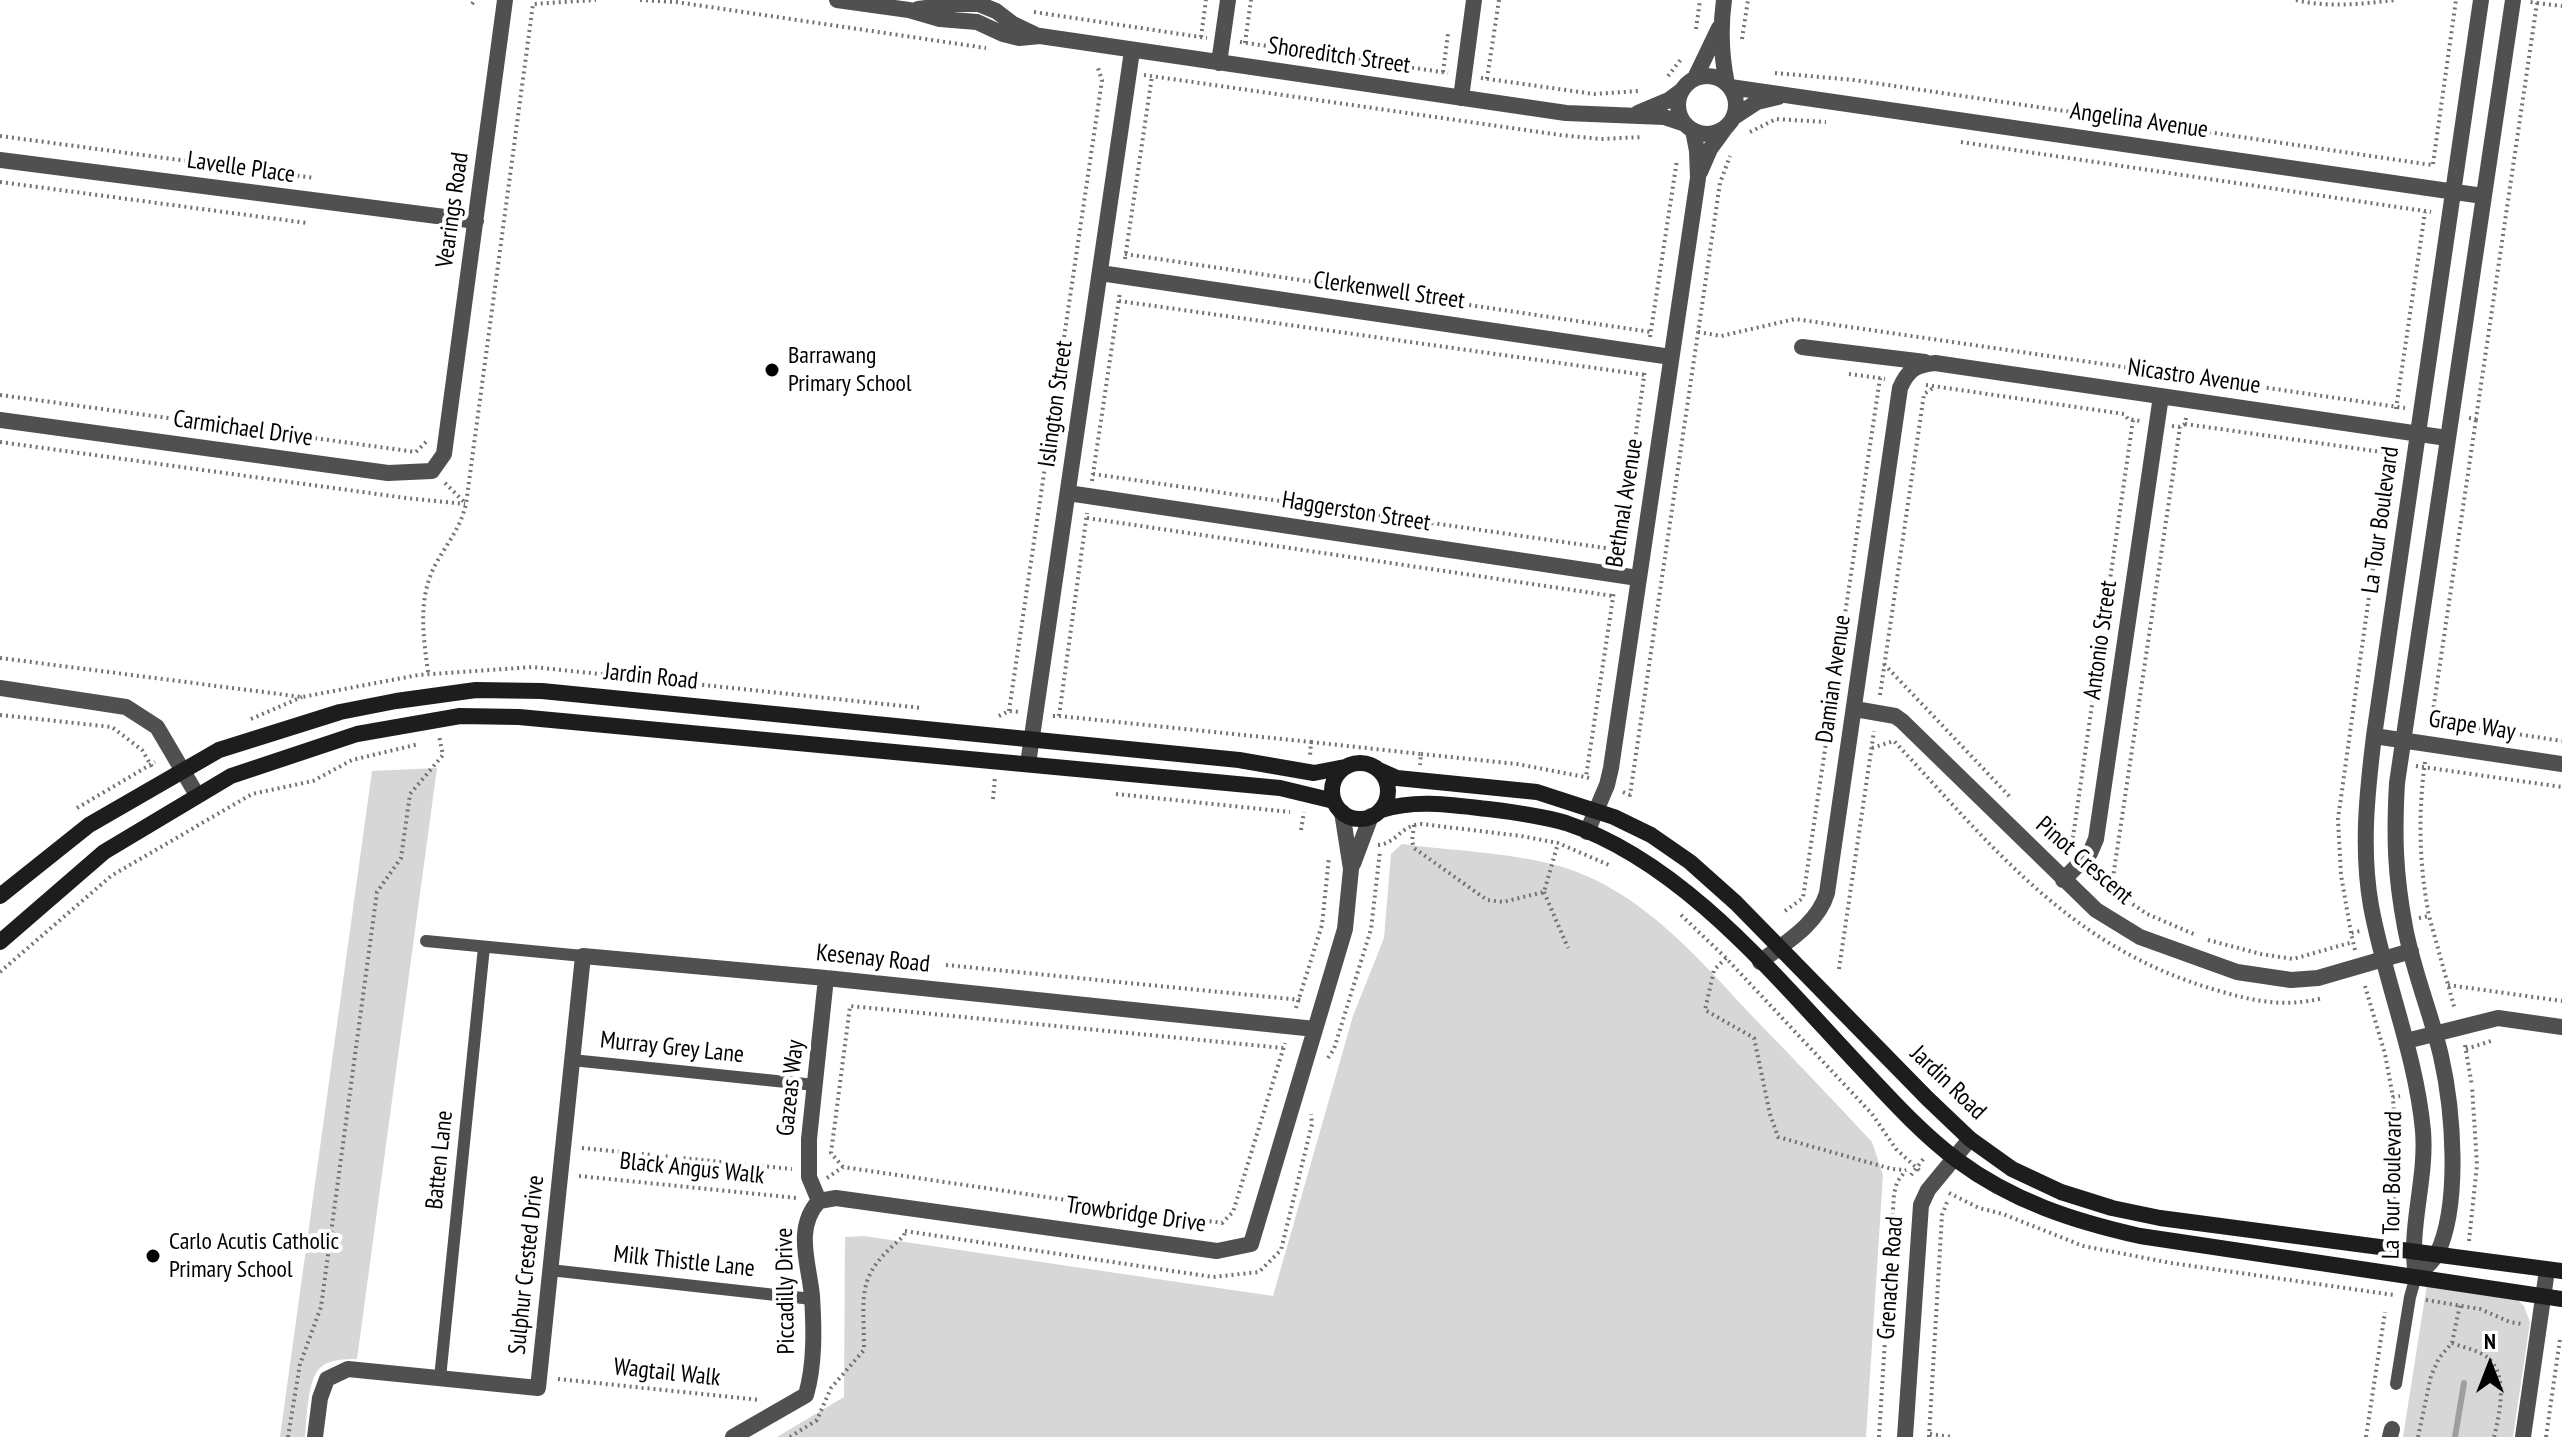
<!DOCTYPE html>
<html>
<head>
<meta charset="utf-8">
<style>
	body { margin:0 }
	#map { position:relative; width:2562px; height:1437px; overflow:hidden; background:#fff; font-family:"PT Sans Narrow",sans-serif }
	canvas { display:block }
	.north { position:absolute; left:2450px; top:1325px; width:80px; height:80px; -webkit-text-stroke:6px #fff; paint-order:stroke; rotate:0deg; font-size:22px; font-weight:700; line-height:32px; text-align:center; color:#000 }
	.north::after { content:''; display:block; margin:auto; width:28px; height:36px; background:#000; clip-path:polygon(50% 0,100% 100%,50% 72%,0 100%) }
</style>
</head>
<body>
<div id="map">
<canvas width="2562" height="1437"></canvas>
<div class="north">N</div>
</div>
<script>
const g = document.querySelector('canvas').getContext('2d');
g.lineJoin = 'round';
function fill(path, color) {
  g.fillStyle = color;
  g.fill(path, 'evenodd');
}
function strokePath(path, color, width, dash) {
  g.strokeStyle = color;
  g.lineWidth = width;
  g.lineCap = dash ? 'butt' : 'round';
  g.setLineDash(dash || []);
  g.stroke(path);
}
function label(font, color, halo, rows, align = 'center') {
  g.font = font + ' "PT Sans Narrow",sans-serif';
  g.lineWidth = 8;
  g.setLineDash([]);
  g.textBaseline = 'middle';
  g.strokeStyle = halo;
  g.fillStyle = color;
  for (const [text, x, y, turn = 0] of rows) {
    g.save();
    g.translate(x, y);
    g.rotate((+turn || 0) * Math.PI / 180);
    g.textAlign = isNaN(turn) ? turn : align;
    if (halo) g.strokeText(text, 0, 0);
    g.fillText(text, 0, 0);
    g.restore();
  }
}
const green = new Path2D(`
	M437 768 357 1359C345 1359 329 1359 320 1368 307 1380 307 1420 305 1437H280L372 771Z
	M1402 844C1454 851 1508 852 1559 866 1640 889 1699 959 1754 1018 1794 1059 1833 1100 1872 1142L1883 1175 1866 1437H777L844 1397 845 1237 864 1236 1273 1296 1353 1016 1384 938 1391 854Z
	M2427 1284 2517 1299 2524 1306 2530 1322 2513 1437H2403Z`);
const stream = new Path2D(`
	M2455 1437 2464 1383`);
const path = new Path2D(`
	M640 0 676 2 986 48
	M2296 0C2329 8 2361 4 2395 0
	M2537 3 2562 6
	M472 4 475 0
	M1034 12 1207 38
	M1696 29 1700 0
	M1201 37 1206 0
	M1742 39 1748 0
	M1240 42 1448 73
	M1245 43 1251 0
	M1443 72 1448 34
	M1775 73 1854 80 2432 165
	M1144 75 1560 135 1601 139 1643 137
	M1668 76 1682 58
	M1481 78 1594 94 1639 91
	M1487 79 1499 0
	M1750 132 1776 119 1826 122
	M0 136 315 178
	M1961 142 2431 212
	M2433 164 2456 0
	M0 182 307 223
	M1125 254 1651 332
	M1125 259 1152 76
	M1119 301 1645 375
	M1698 332 1721 336 1795 319 2405 408
	M1650 337 1677 160
	M1849 374 1879 378
	M1926 385 2124 414 2128 419 2140 421
	M0 395 416 452 426 442
	M2396 409 2425 212
	M2469 418 2476 419 2537 3 2530 2
	M2185 424 2389 453 2390 446
	M2172 426 2180 427 2185 424 2186 418
	M0 442 406 498 465 504
	M1093 474 1619 550
	M1092 481 1120 292
	M445 483 464 502
	M1087 518 1613 596
	M1618 559 1645 370
	M0 658 302 697 418 675 533 667 922 708
	M1884 664 2012 799
	M428 672C423 634 417 595 438 560 450 539 460 528 466 504L533 4 596 0
	M1880 695 1924 394 1933 388
	M1009 711 1102 80 1097 65
	M0 715 112 727 142 750 152 767
	M999 716 1009 711 1020 712
	M1053 716H1059L1087 513
	M1059 716 1311 742 1310 756
	M251 719 302 697
	M2431 721 2562 741
	M2431 725 2476 419
	M1311 742 1421 754 1420 765
	M1872 748 1894 741C1993 847 2070 948 2216 990 2253 1001 2284 1008 2323 998
	M1421 754 1517 764 1585 777
	M2425 762C2418 813 2419 864 2429 916
	M2416 766 2562 787
	M1589 778 1586 777 1614 591
	M1623 792 1630 795 1720 183 1730 156
	M1116 794 1290 812
	M993 799 995 777
	M77 808 155 762
	M1414 825 1412 841 1414 848 1487 900 1503 902 1544 892 1558 843
	M1301 830 1304 812
	M1378 845C1396 844 1402 824 1422 824L1521 836 1558 843 1609 865
	M2057 847 2073 837 2133 420
	M2093 877 2147 914 2196 935
	M2111 891 2180 427
	M1544 892 1568 948
	M1785 911 1803 898 1880 378 1885 379
	M1681 915 1726 958 1872 1114 1896 1149 1920 1171
	M2419 918 2429 916 2455 1010
	M2351 933 2341 875 2338 819 2389 453
	M2208 940 2261 954 2293 959 2353 942
	M2355 950 2351 933 2360 931
	M1726 958 1714 970 1705 1010 1754 1038 1770 1114 1778 1137 1892 1169 1906 1170
	M946 965 1301 1000
	M1839 969 1874 731
	M0 972 111 876 252 794 313 781 352 760 419 744
	M2448 985 2562 1001
	M2365 986 2385 1054 2393 1097
	M1296 1008 1322 925 1329 857
	M2465 1045 2472 1086
	M2466 1049 2494 1040
	M1328 1058 1334 1049 1371 929 1380 851
	M582 1148 792 1169
	M843 1167 831 1153 850 1006 1283 1048
	M1911 1175 1924 1158
	M579 1176 797 1198
	M827 1178 843 1167 1222 1223 1233 1212 1285 1043
	M1949 1193 1979 1208 2003 1214 2083 1246 2171 1263 2394 1295
	M2391 1223 2397 1174 2393 1097 2400 1096
	M905 1231 1213 1277 1259 1272 1281 1250 1312 1124 1311 1114
	M2469 1241 2477 1165 2472 1086
	M2426 1300 2480 1309 2510 1322 2522 1324
	M2452 1343C2462 1347 2473 1349 2482 1354 2510 1368 2500 1413 2494 1437
	M558 1379 760 1400
	M1930 1434 1951 1437
	M288 1437 300 1364 321 1307 377 892 401 858 410 794 443 755 439 736
	M790 1437 817 1420 831 1388 864 1350C864 1291 855 1277 904 1236L905 1230
	M1879 1437 1894 1194 1897 1182 1906 1170
	M1929 1437 1942 1215 1947 1202
	M2366 1437 2385 1312
	M2418 1437 2431 1376 2439 1358 2452 1343 2460 1305
	M2546 1437 2560 1339`);
const lane = new Path2D(`
	M426 941 583 956
	M572 1060 815 1085
	M550 1270 812 1299
	M440 1378 484 947
	M2396 1384 2410 1297 2416 1276`);
const street = new Path2D(`
	M837 0 909 10 940 19 977 22 1003 34 1019 38 1040 36 1566 113 1664 117 1685 124
	M1724 0C1720 29 1721 55 1727 84
	M918 9 957 4H979L996 11 1013 24 1038 36
	M1219 63 1228 0
	M1678 105a29 29 0 1 1 58 0a29 29 0 1 1-58 0Z
	M1695 78 1719 28
	M1730 87 2483 196
	M1461 98 1474 0
	M1638 113 1669 100 1681 91
	M1734 117 1757 102 1778 97
	M0 160 476 221
	M1700 172 1710 149 1726 127
	M1100 273 1671 357
	M1802 347 1925 362
	M0 420 388 473 432 471 444 454 505 0
	M1068 493 1638 578
	M0 688 126 707 157 727 197 795
	M1855 709 1895 716 1902 721 2096 910 2140 937 2237 972 2291 980 2318 978 2411 951
	M2374 736 2562 764
	M1028 764 1132 51
	M1587 832 1607 785 1611 768 1698 178 1697 151 1693 130
	M1353 864 1371 816
	M2063 880 2090 853 2096 839 2161 396
	M1760 962C1785 943 1818 924 1827 893L1900 388C1908 370 1915 365 1935 363L2447 438
	M2406 1041 2498 1018 2562 1027
	M819 1201 836 1198 1217 1251 1251 1244 1345 929 1351 869 1342 812
	M819 1201 809 1177V1139L826 978
	M2416 1276C2423 1270 2433 1262 2437 1254 2461 1204 2453 1109 2441 1056 2431 1013 2413 971 2405 927 2395 874 2394 836 2397 783L2513 0
	M2416 1276C2408 1228 2427 1180 2423 1131 2416 1054 2385 982 2371 906 2361 849 2367 793 2374 736L2481 0
	M315 1437 320 1398 327 1379 348 1369 538 1388 583 956 826 978 1315 1029
	M733 1437 806 1395C815 1364 814 1328 812 1296 809 1264 794 1228 819 1201
	M1905 1437 1921 1205 1928 1190 1970 1139
	M2390 1437 2392 1429
	M2523 1437 2547 1270`);
const secondary = new Path2D(`
	M1332 791a28 28 0 1 1 56 0a28 28 0 1 1-56 0Z
	M1379 770 1397 778 1537 792 1614 817 1651 835 1690 862 1736 903 1927 1098 1970 1139 2012 1169 2061 1192 2112 1208 2160 1218 2562 1271
	M1381 810C1417 799 1451 805 1488 809 1513 812 1542 816 1566 823 1687 863 1783 986 1869 1076 1897 1106 1925 1136 1957 1160 2012 1201 2073 1221 2140 1236L2562 1299
	M0 896 89 825 219 750 340 712 396 701 476 690 542 691 1239 760 1314 773 1345 767
	M0 942 104 852 231 776 357 734 460 716 519 717 1280 788 1334 801`);
const markers = [
	[772,370,8,"#000"],
	[153,1256,8,"#000"]
];
const streetNames = [
	["Shoreditch Street",1339,56,8],
	["Angelina Avenue",2139,121,8],
	["Lavelle Place",241,168,8],
	["Vearings Road",453,210,-82],
	["Clerkenwell Street",1389,291,8],
	["Nicastro Avenue",2194,377,8],
	["Islington Street",1056,404,-82],
	["Carmichael Drive",243,429,8],
	["Bethnal Avenue",1625,503,-81],
	["Haggerston Street",1356,512,9],
	["La Tour Boulevard",2381,520,-82],
	["Antonio Street",2101,640,-82],
	["Jardin Road",651,677,6],
	["Damian Avenue",1834,679,-82],
	["Grape Way",2472,726,9],
	["Pinot Crescent",2084,861,41],
	["Kesenay Road",873,959,6],
	["Murray Grey Lane",672,1048,6],
	["Jardin Road",1948,1083,44],
	["Gazeas Way",791,1088,-84],
	["Batten Lane",440,1160,-84],
	["Black Angus Walk",692,1169,6],
	["La Tour Boulevard",2393,1185,-89],
	["Trowbridge Drive",1136,1215,8],
	["Milk Thistle Lane",684,1262,6],
	["Sulphur Crested Drive",527,1265,-84],
	["Grenache Road",1891,1278,-86],
	["Piccadilly Drive",786,1291,-91],
	["Wagtail Walk",667,1373,6]
];
const poiNames = [
	["Barrawang",788,356],
	["Primary School",788,384],
	["Carlo Acutis Catholic",169,1242],
	["Primary School",169,1270]
];
fill(green, '#d7d7d7');
strokePath(stream, '#9e9e9e', 6);
strokePath(path, '#727272', 4, [2, 4]);
strokePath(lane, '#505050', 12);
strokePath(street, '#505050', 16);
strokePath(secondary, '#1d1d1d', 16);
for (const [x, y, r, color] of markers) {
  const dot = new Path2D();
  dot.arc(x, y, r, 0, 2 * Math.PI);
  g.fillStyle = color;
  g.fill(dot);
  strokePath(dot, '#fff', 3);
}
label('24px', '#000', '#fff', streetNames);
label('24px', '#000', '#fff', poiNames, 'left');
</script>
</body>
</html>
